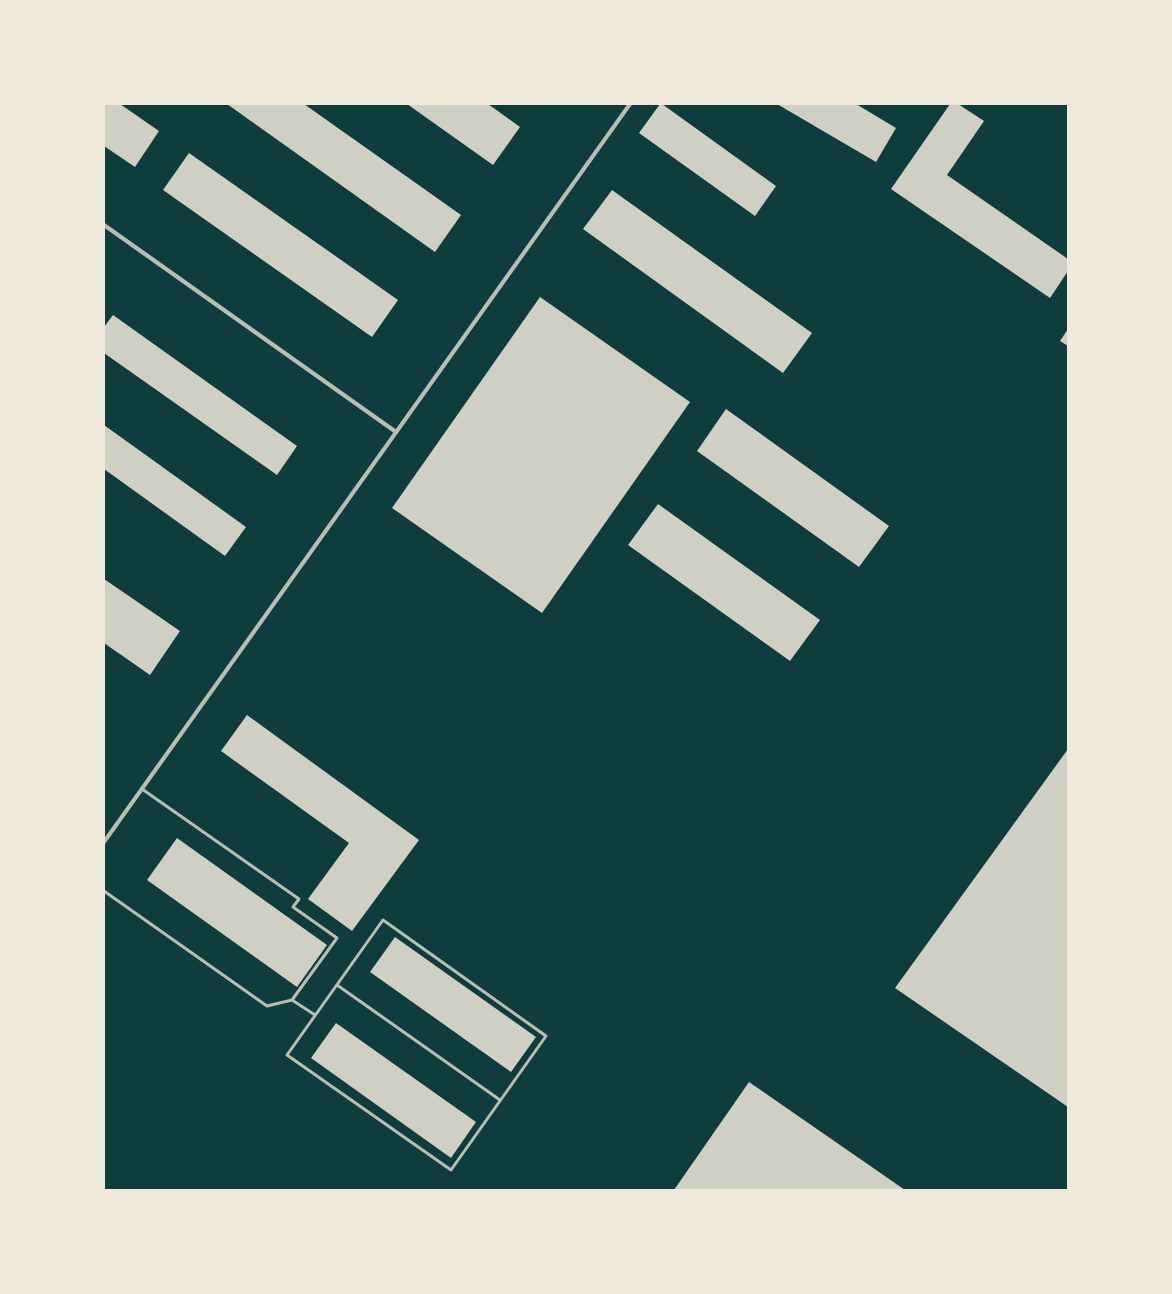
<!DOCTYPE html>
<html>
<head>
<meta charset="utf-8">
<style>
	body { margin:0 }
	#map { position:relative; width:1172px; height:1294px; overflow:hidden; background:#0f3d3e; font-family:"Open Sans",sans-serif }
	canvas { display:block }
	.frame { position:absolute; inset:0; border:105px solid #f1e9da; pointer-events:none }
</style>
</head>
<body>
<div id="map">
<canvas width="1172" height="1294"></canvas>
<div class="frame"></div>
</div>
<script>
const g = document.querySelector('canvas').getContext('2d');
g.lineJoin = 'round';
function fill(path, color) {
  g.fillStyle = color;
  g.fill(path, 'evenodd');
}
function strokePath(path, color, width, dash) {
  g.strokeStyle = color;
  g.lineWidth = width;
  g.lineCap = dash ? 'butt' : 'round';
  g.setLineDash(dash || []);
  g.stroke(path);
}
const building = new Path2D(`
	M104 104H120L159 131 135 167 104 146Z
	M227 104H304L461 215 435 252Z
	M407 104H488L520 127 493 165Z
	M660 104H662L776 186 755 216 639 133Z
	M777 104H856L896 128 876 162Z
	M950 104H958L984 121 947 175 1068 259V271L1050 298 891 189Z
	M189 153 398 300 372 337 163 190Z
	M612 190 812 333 783 373 583 229Z
	M540 297 690 402 542 613 392 508Z
	M113 315 297 446 277 475 104 353V327Z
	M1068 329V346L1060 341Z
	M726 409 889 526 859 567 697 451Z
	M104 425 246 527 225 556 104 469Z
	M658 504 820 620 790 661 628 545Z
	M104 579 180 631 150 675 104 643Z
	M247 715 419 840 352 931 308 899 349 843 221 751Z
	M1068 749V1107L895 988Z
	M177 838 327 945 297 987 147 880Z
	M395 937 536 1037 511 1072 370 972Z
	M336 1023 476 1122 451 1158 311 1058Z
	M749 1082 905 1190H674Z`);
const service = new Path2D(`
	M142 789 299 899 293 907 337 938 292 1000
	M104 891 267 1006 292 1000 315 1015
	M383 920 546 1036 451 1170 287 1055Z
	M337 985 500 1100`);
const minor = new Path2D(`
	M104 225 396 432
	M104 842 630 104`);
fill(building, '#cfcfc3');
strokePath(service, '#b8beb3', 3);
strokePath(minor, '#b8beb3', 4);
</script>
</body>
</html>
